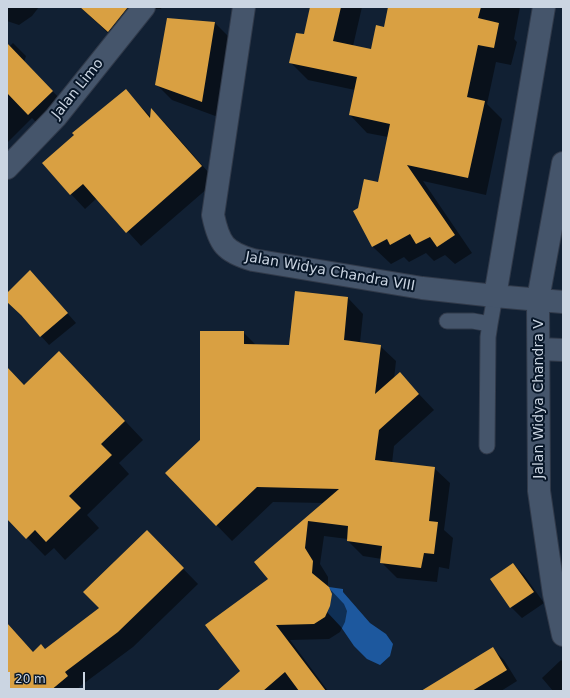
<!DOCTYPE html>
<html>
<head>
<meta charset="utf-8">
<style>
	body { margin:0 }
	#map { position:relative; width:570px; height:698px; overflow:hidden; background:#112033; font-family:"DejaVu Sans",sans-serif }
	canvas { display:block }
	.frame { position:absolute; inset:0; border:8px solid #cbd5e2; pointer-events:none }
	.scale { position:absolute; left:8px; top:672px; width:77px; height:18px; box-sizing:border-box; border:2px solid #cbd5e2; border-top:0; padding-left:5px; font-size:12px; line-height:14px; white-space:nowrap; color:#cbd5e2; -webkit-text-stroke:3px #081729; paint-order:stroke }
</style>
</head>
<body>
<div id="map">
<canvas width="570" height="698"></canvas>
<div class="frame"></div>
<div class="scale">20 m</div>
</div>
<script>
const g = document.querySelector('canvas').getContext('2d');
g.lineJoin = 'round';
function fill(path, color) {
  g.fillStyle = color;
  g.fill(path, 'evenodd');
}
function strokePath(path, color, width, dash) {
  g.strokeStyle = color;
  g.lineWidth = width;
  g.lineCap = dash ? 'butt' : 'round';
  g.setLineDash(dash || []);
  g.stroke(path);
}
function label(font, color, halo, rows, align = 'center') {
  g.font = font + ' "DejaVu Sans",sans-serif';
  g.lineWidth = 4;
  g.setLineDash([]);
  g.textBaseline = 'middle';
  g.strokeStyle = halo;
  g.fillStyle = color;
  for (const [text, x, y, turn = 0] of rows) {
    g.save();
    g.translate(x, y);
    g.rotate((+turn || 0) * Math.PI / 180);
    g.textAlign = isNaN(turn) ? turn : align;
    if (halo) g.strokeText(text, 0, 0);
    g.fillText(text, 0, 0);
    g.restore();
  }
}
const water = new Path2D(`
	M329 587 343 589V592L370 623 386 634 393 644 390 656 380 665 367 659 354 646 341 627 327 612Z`);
const shadow = new Path2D(`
	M7 7H39L32 16 19 25 7 21Z
	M80 7H162L161 9H154L122 46Z
	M311 7H362L353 46 372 50 385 28 389 7H520L514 39 517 42 511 65 496 62 487 104 502 119 486 195 423 181 472 253 455 264 445 255 434 261 426 253 409 262 404 257 391 264 373 247 354 211 359 208 379 183 388 137 367 133 350 115 355 90 308 80 290 62 304 35Z
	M168 19 215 23 231 39 218 117 172 100 156 84Z
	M13 43 26 56 24 62 66 105 42 128 32 118 7 143V49Z
	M126 91 151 117 152 110 166 124 216 181 141 246 97 198 85 209 71 194Z
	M38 280 76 323 49 345 24 317 7 300V295Z
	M296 292 348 298 363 314 360 343 380 346 396 361 394 379 400 374 434 410 394 446 392 463 434 468 450 483 444 530 453 538 449 569 439 567 437 582 397 578 381 562 382 559 363 556 348 541V539L324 536 320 564 328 577V587L344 604 347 611 345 622 340 632 329 639 290 640 328 691H219L241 671 269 579 255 562 324 503 273 502 232 541 166 473 201 441 243 332 257 346H290Z
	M7 368 25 386 78 371 143 440 119 463 129 474 87 515 99 528 65 560 54 548 45 556 7 517Z
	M162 547 198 584 133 647 79 687 82 691H7V624L33 652 45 650 100 608Z
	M513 564 524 575 544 603 522 618 511 607 491 579Z
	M493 649 504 660 517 681 501 691H444Z
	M561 660 563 662V691H553L542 678Z`);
const building = new Path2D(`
	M80 7H128L108 32Z
	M310 7H341L333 41 371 49 376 25 384 27 388 7H481L478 18 499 23 494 48 478 45 467 97 485 101 468 178 407 165 455 235 437 247 430 237 416 244 410 234 390 245 387 239 372 247 353 211 358 208 364 179 378 182 390 124 349 115 357 77 289 63 296 33 304 34Z
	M167 18 215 22 202 102 155 85Z
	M7 43 53 91 28 115 7 93Z
	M126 89 150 118 151 108 202 166 126 233 83 184 70 195 42 163 74 135 72 133Z
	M30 270 68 313 40 337 21 315 7 302V293Z
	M295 291 348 297 344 340 381 345 375 394 400 372 419 394 379 430 375 460 435 467 429 521 438 522 434 554 424 553 421 568 380 563 382 546 347 541 348 526 308 521 305 548 313 561 312 573 329 587 332 594 330 606 325 617 314 624 276 625 326 691H299L285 672 263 691H217L240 671 205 625 268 579 254 562 339 489 257 487 216 526 165 473 200 440V331H244V344L289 345Z
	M59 351 125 421 101 444 112 455 69 496 81 508 46 542 35 530 26 539 7 519V367L24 385Z
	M147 530 184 568 118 632 65 672 68 676 50 691H7V623L33 652 41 644 45 649 99 608 83 592Z
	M513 563 534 592 510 608 490 579Z
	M493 647 507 670 472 691H421Z`);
const lane = new Path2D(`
	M447 321H473L490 324 495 296
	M487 446 488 337 490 324`);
const street = new Path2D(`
	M244 7 213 215C219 244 225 252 253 260L422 288 495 296 563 302
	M563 163 538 299 539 491 554 594 563 635
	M7 168 56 117 144 7
	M495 296 544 7
	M539 349 563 350`);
const streetNames = [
	["Jalan Limo",78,89,-51],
	["Jalan Widya Chandra VIII",330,272,10],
	["Jalan Widya Chandra V",539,399,-90]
];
fill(water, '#1d589e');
fill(shadow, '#0007');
fill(building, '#d9a042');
strokePath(lane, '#313a4a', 17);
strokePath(street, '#313a4a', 24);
strokePath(lane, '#45556b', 15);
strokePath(street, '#45556b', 22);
label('14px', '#cbd5e2', '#081729', streetNames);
</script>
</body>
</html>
